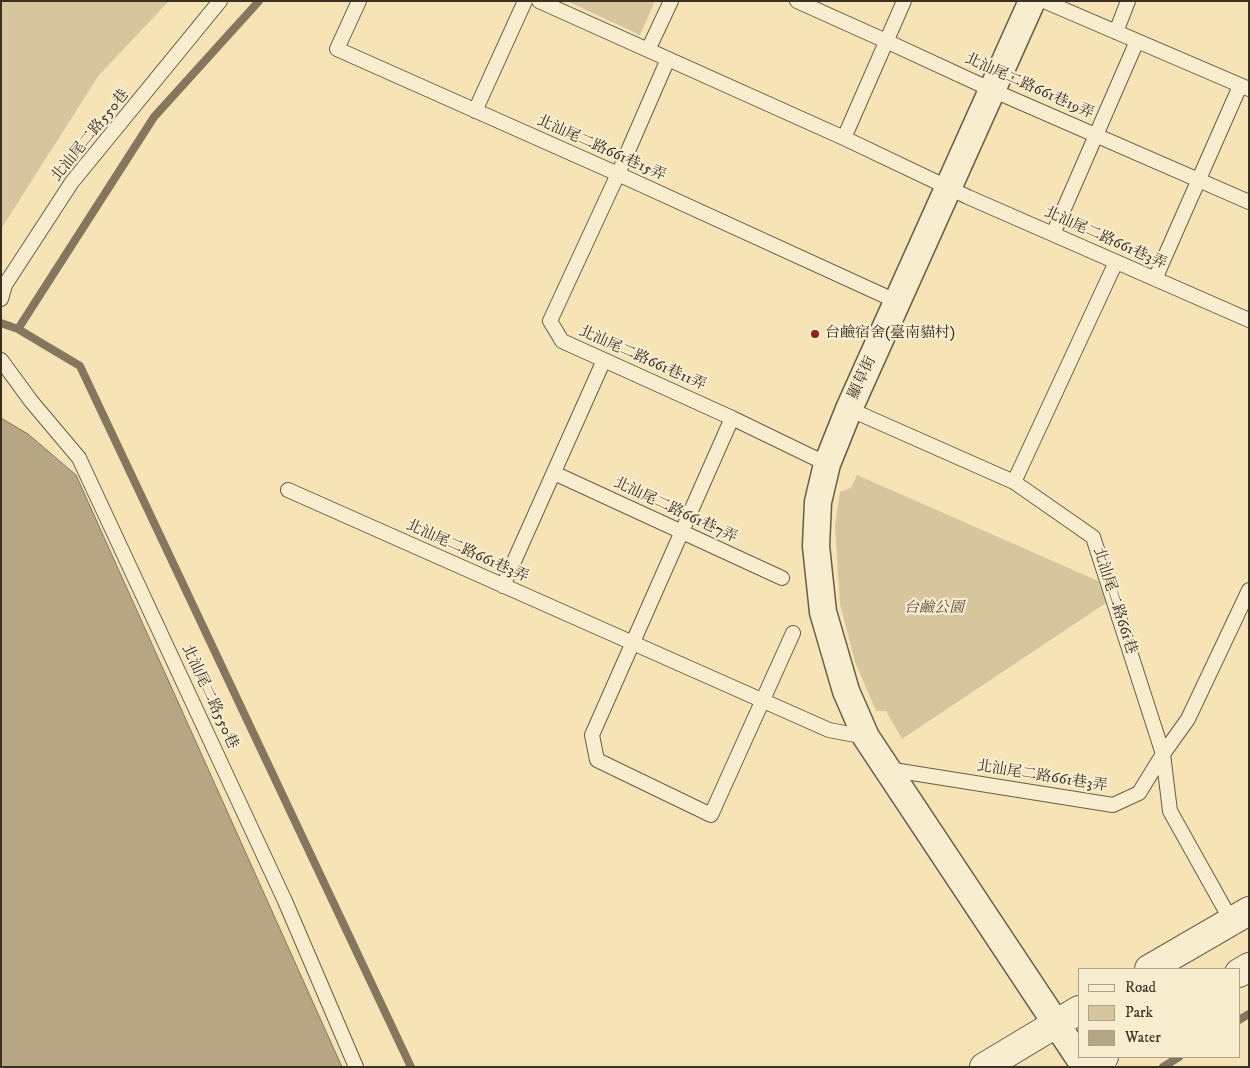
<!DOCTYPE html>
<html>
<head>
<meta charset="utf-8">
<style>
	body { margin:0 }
	#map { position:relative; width:1250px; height:1068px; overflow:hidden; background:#f6e3b6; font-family:"IM FELL DW Pica",serif }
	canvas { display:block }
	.frame { position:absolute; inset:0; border:2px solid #3a3023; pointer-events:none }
	.legend { position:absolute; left:1078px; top:968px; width:162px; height:90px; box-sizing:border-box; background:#f9edd0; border:1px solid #ada18b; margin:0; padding:6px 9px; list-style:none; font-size:15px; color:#3a3023 }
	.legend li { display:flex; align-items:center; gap:10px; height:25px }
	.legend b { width:25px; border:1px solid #ada18b }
</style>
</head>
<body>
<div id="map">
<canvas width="1250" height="1068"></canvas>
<div class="frame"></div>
<ul class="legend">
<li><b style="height:6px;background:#f9edd0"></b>Road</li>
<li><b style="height:14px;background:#d6c59d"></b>Park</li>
<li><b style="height:14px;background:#b6a684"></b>Water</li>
</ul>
</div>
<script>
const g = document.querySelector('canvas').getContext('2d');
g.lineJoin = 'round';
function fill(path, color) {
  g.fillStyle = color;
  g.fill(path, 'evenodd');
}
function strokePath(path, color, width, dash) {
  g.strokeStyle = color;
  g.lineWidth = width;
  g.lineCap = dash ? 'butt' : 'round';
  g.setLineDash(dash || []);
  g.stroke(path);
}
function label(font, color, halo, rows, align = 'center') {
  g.font = font + ' "IM FELL DW Pica","Noto Serif TC",serif';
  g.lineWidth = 4.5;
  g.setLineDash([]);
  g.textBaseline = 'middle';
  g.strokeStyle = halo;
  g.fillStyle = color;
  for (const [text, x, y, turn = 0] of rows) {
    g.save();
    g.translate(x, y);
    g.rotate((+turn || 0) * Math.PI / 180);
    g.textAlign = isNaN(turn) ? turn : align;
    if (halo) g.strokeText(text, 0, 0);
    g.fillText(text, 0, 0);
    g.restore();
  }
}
const green = new Path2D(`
	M1 1H169L99 75 1 229Z
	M567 1H655L640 35Z
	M857 475 1098 581 1106 603 902 739 886 711H876L855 662 840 604 835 526 840 492 851 488Z`);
const water = new Path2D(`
	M1 418 28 434 76 475 342 1067H1Z`);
const stream = new Path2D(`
	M1 323 18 329 80 366 411 1067
	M18 329 154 117 259 1
	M1239 1020 1249 1014
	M1163 1067 1179 1057`);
const service = new Path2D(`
	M359 1 337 49 618 174 898 302
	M539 1 844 138 968 197 1249 320
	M797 1 886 41 992 90 1249 202
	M1044 1 1249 89
	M1116 32 1128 1
	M648 50 671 1
	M668 59 618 174 550 321 562 341 732 418 827 464
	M475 111 525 1
	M844 138 904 1
	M1053 234 1137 41
	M1116 262 1014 482 1093 537 1163 754 1170 811 1232 922
	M1155 279 1240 86
	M1 299 5 285 72 182 220 1
	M1 360 31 401 79 458 285 901 356 1067
	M849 409 1014 482
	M732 418 592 735 597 760 711 815 793 633
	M554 473 782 578
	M288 490 829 730 866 737
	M503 586 604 360
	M887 769 1113 805 1139 793 1163 754 1188 719 1249 590`);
const minor = new Path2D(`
	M1032 1 849 409 827 464 818 502 816 546 823 612 846 691 866 737 1085 1067`);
const tertiary = new Path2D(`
	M1149 969 1249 911
	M1239 973 1249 967
	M984 1067 1079 1010
	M1088 1067 1104 1057`);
const markers = [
	[815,334,5,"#8f2418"]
];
const streetNames = [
	["北汕尾二路661巷19弄",1029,87,24],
	["北汕尾二路550巷",91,136,-51],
	["北汕尾二路661巷15弄",601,149,24],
	["北汕尾二路661巷3弄",1105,239,24],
	["北汕尾二路661巷11弄",642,359,24],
	["顯草街",863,378,-65],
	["北汕尾二路661巷7弄",675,511,25],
	["北汕尾二路661巷3弄",467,552,24],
	["北汕尾二路661巷",1114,601,72],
	["北汕尾二路550巷",209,697,65],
	["北汕尾二路661巷3弄",1042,777,9]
];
const poiNames = [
	["台鹼宿舍(臺南貓村)",825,334]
];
const parkNames = [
	["台鹼公園",934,609]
];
fill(green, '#d6c59d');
fill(water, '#b6a684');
strokePath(water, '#84775d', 1);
strokePath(stream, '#84775d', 8);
strokePath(service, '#695d48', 16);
strokePath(minor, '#695d48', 29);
strokePath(tertiary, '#695d48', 30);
strokePath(service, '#f9edd0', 14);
strokePath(minor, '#f9edd0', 26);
strokePath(tertiary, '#f9edd0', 28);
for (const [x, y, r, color] of markers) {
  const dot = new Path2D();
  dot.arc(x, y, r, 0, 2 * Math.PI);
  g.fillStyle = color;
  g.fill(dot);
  strokePath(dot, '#f9edd0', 2);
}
label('15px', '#3a3023', '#f9edd0', streetNames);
label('15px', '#3a3023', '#f9edd0', poiNames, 'left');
label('italic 15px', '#594e3b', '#f9edd0', parkNames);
</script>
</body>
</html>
